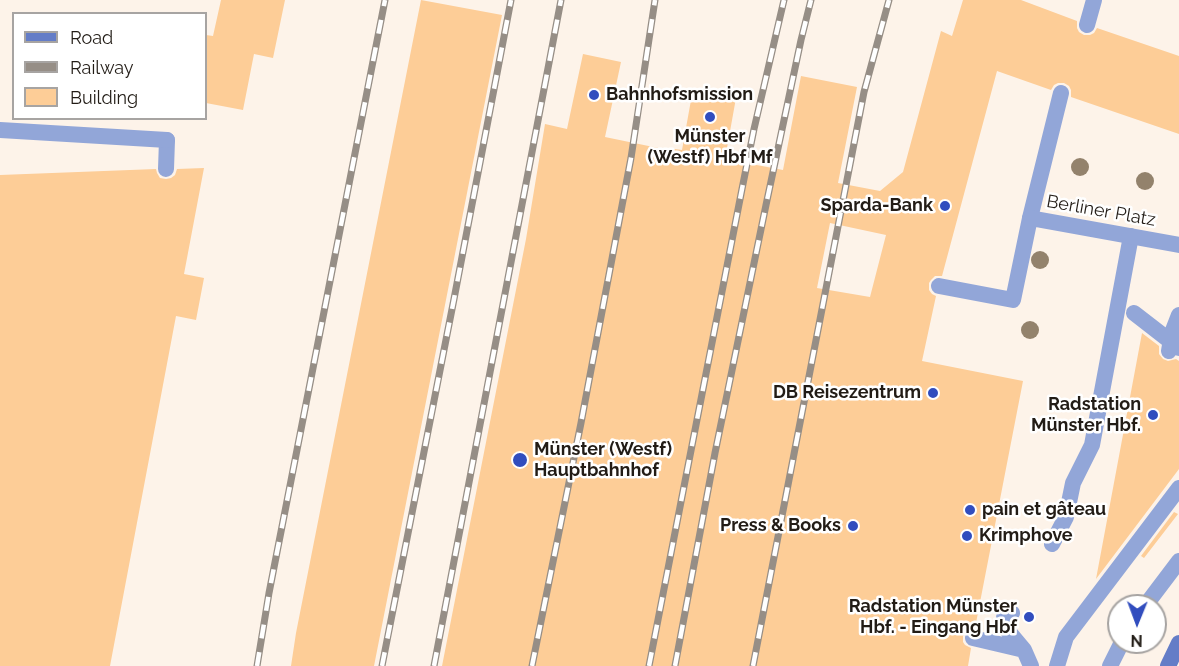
<!DOCTYPE html>
<html>
<head>
<meta charset="utf-8">
<style>
	body { margin:0 }
	#map { position:relative; width:1179px; height:666px; overflow:hidden; background:#fdf3e9; font-family:Raleway,sans-serif }
	canvas { display:block }
	.legend { position:absolute; left:12px; top:12px; width:195px; height:108px; box-sizing:border-box; background:#fff; border:2px solid #a7a4a2; margin:0; padding:8px 10px; list-style:none; font-size:18px; color:#221c16 }
	.legend li { display:flex; align-items:center; gap:12px; height:30px }
	.legend b { width:30px; border:2px solid #a7a4a2 }
	.north { position:absolute; left:1107px; top:594px; width:60px; height:60px; box-sizing:border-box; background:#fff; border:2px solid #a7a4a2; border-radius:50%; rotate:181deg; font-size:16px; font-weight:700; line-height:24px; text-align:center; color:#221c16 }
	.north::after { content:''; display:block; margin:auto; width:21px; height:27px; background:#314dbe; clip-path:polygon(50% 0,100% 100%,50% 72%,0 100%) }
</style>
</head>
<body>
<div id="map">
<canvas width="1179" height="666"></canvas>
<ul class="legend">
<li><b style="height:8px;background:#647dc7"></b>Road</li>
<li><b style="height:8px;background:#968e86"></b>Railway</li>
<li><b style="height:16px;background:#fdcd97"></b>Building</li>
</ul>
<div class="north">N</div>
</div>
<script>
const g = document.querySelector('canvas').getContext('2d');
g.lineJoin = 'round';
function fill(path, color) {
  g.fillStyle = color;
  g.fill(path, 'evenodd');
}
function strokePath(path, color, width, dash) {
  g.strokeStyle = color;
  g.lineWidth = width;
  g.lineCap = dash ? 'butt' : 'round';
  g.setLineDash(dash || []);
  g.stroke(path);
}
function label(font, color, halo, rows, align = 'center') {
  g.font = font + ' Raleway,sans-serif';
  g.lineWidth = 5;
  g.setLineDash([]);
  g.textBaseline = 'middle';
  g.strokeStyle = halo;
  g.fillStyle = color;
  for (const [text, x, y, turn = 0] of rows) {
    g.save();
    g.translate(x, y);
    g.rotate((+turn || 0) * Math.PI / 180);
    g.textAlign = isNaN(turn) ? turn : align;
    if (halo) g.strokeText(text, 0, 0);
    g.fillText(text, 0, 0);
    g.restore();
  }
}
const building = new Path2D(`
	M221 0H285L273 58 254 54 243 110 206 103V35L213 36Z
	M421 0 502 15 374 666H291L296 633Z
	M963 0H1021L1077 21V28L1079 32 1084 35H1090L1094 33 1097 28 1179 56V134L1071 97V90L1069 86 1064 83H1058L1054 85 1051 90 997 71 942 276H935L931 280 929 283V290L932 294 936 296 922 361 1023 381 975 628H971L966 630 963 636V642L965 645 971 648 968 666H442L526 239 545 124 567 129 583 54 621 62 605 137 668 150V148L682 150 693 89 714 93 736 98 725 159 783 170 801 76 857 87 838 183 880 191 903 172 941 31 952 36ZM830 223 886 235 870 297 817 288Z
	M204 168 184 274 204 278 196 320 176 316 110 666H0V175L156 169 157 173 160 178 166 179 171 178 175 175 177 169Z
	M1142 333 1159 346V354L1163 359 1168 361 1176 359 1179 361V469L1096 579Z
	M1174 512 1178 514 1144 558 1141 556Z`);
const service = new Path2D(`
	M1087 25 1094 0
	M166 169 167 140
	M1030 218 1061 93
	M1052 544 1066 517 1073 483 1092 445 1131 236
	M1145 606 1179 561
	M1110 666 1122 642`);
const pedestrian = new Path2D(`
	M1134 313 1179 348
	M1169 351 1172 333 1179 315
	M1012 613 1005 611 1003 625 1024 650 1031 666
	M973 638 1024 650
	M1057 666 1066 637 1179 488`);
const minor = new Path2D(`
	M0 130 167 140
	M939 286 1013 300 1030 218 1179 245`);
const secondary = new Path2D(`
	M1168 666 1179 643`);
const rail = new Path2D(`
	M257 666 269 593 385 0
	M382 666 454 299 511 0
	M434 666 561 0
	M532 666 581 423 631 158 655 0
	M649 666 742 189 754 129 784 0
	M675 666 715 453 766 205 801 40 811 0
	M753 666 864 92 889 0`);
const trees = [
	[1080,167],
	[1145,181],
	[1040,260],
	[1030,330]
];
const markers = [
	[594,95,6,"#314dbe"],
	[710,117,6,"#314dbe"],
	[945,206,6,"#314dbe"],
	[933,393,6,"#314dbe"],
	[1153,415,6,"#314dbe"],
	[520,460,8,"#314dbe"],
	[970,510,6,"#314dbe"],
	[853,526,6,"#314dbe"],
	[967,536,6,"#314dbe"],
	[1029,617,6,"#314dbe"]
];
const poiNames = [
	["Bahnhofsmission",606,95,"left"],
	["Münster",710,137,"center"],
	["(Westf) Hbf Mf",710,158,"center"],
	["Sparda-Bank",933,206],
	["DB Reisezentrum",921,393],
	["Radstation",1141,405],
	["Münster Hbf.",1141,426],
	["Münster (Westf)",534,450,"left"],
	["Hauptbahnhof",534,471,"left"],
	["pain et gâteau",982,510,"left"],
	["Press & Books",841,526],
	["Krimphove",979,536,"left"],
	["Radstation Münster",1017,607],
	["Hbf. - Eingang Hbf",1017,628]
];
const streetNames = [
	["Berliner Platz",1101,211,10]
];
fill(building, '#fdcd97');
strokePath(service, '#92a6d8', 16);
strokePath(pedestrian, '#92a6d8', 16);
strokePath(minor, '#92a6d8', 16);
strokePath(secondary, '#647dc7', 16);
strokePath(rail, '#968e86', 7);
strokePath(rail, '#fff', 4.5, [14]);
g.fillStyle = '#93826c';
for (const [x, y] of trees) {
  g.beginPath();
  g.arc(x, y, 9, 0, 2 * Math.PI);
  g.fill();
}
for (const [x, y, r, color] of markers) {
  const dot = new Path2D();
  dot.arc(x, y, r, 0, 2 * Math.PI);
  g.fillStyle = color;
  g.fill(dot);
  strokePath(dot, '#fff', 2);
}
label('bold 18px', '#221c16', '#fff', poiNames, 'right');
label('18px', '#221c16', '#fff', streetNames);
</script>
</body>
</html>
